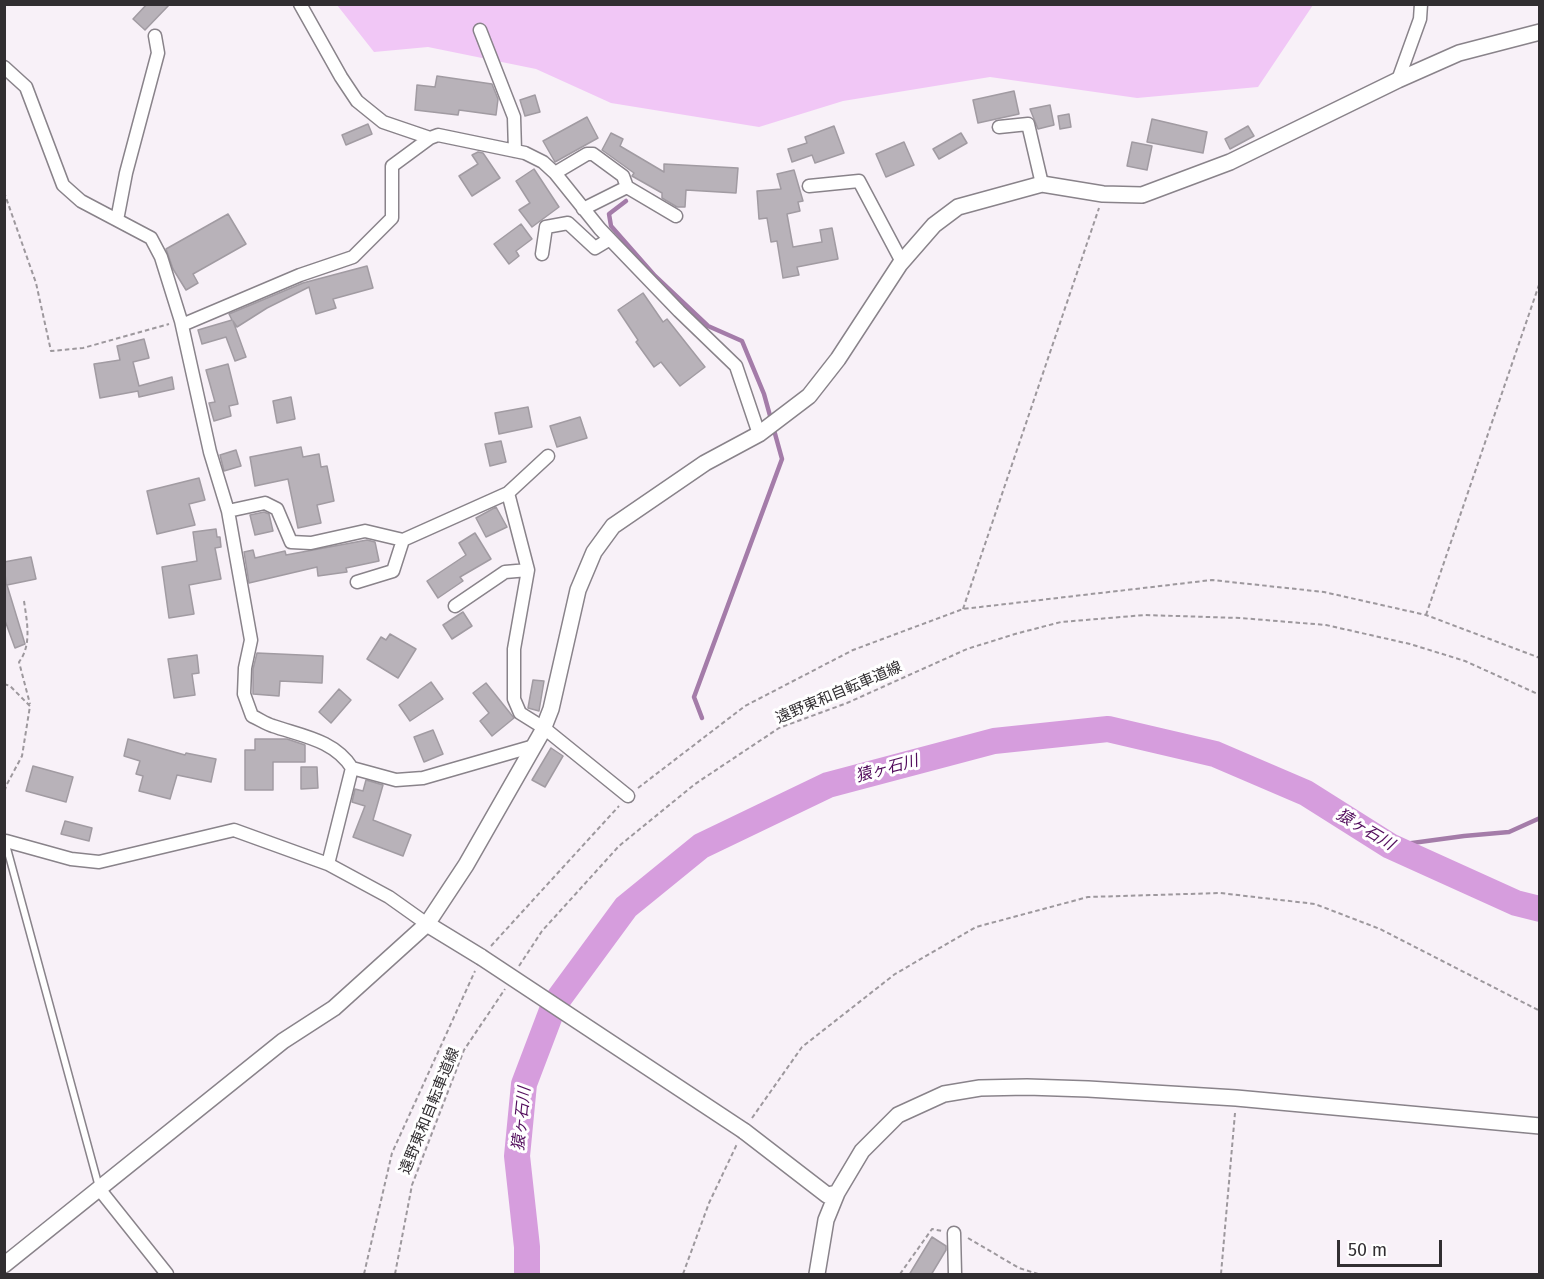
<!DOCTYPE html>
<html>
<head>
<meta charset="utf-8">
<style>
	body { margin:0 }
	#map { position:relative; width:1544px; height:1279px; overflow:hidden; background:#f8f1f8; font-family:"Fira Sans",sans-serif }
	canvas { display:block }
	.frame { position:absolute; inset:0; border:6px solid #312e31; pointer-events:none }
	.scale { position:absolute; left:1337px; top:1240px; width:105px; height:27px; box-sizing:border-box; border:3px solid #312e31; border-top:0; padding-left:8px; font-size:18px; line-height:21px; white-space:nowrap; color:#312e31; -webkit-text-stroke:4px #fff; paint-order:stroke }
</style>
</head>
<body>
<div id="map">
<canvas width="1544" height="1279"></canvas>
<div class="frame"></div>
<div class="scale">50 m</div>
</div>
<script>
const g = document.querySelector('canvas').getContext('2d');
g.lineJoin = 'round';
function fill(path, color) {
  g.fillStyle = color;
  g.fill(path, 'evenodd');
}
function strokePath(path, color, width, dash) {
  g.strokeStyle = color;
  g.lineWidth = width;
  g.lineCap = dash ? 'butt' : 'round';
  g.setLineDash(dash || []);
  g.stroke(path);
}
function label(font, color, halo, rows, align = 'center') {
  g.font = font + ' "Fira Sans","Noto Sans JP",sans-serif';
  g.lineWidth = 6;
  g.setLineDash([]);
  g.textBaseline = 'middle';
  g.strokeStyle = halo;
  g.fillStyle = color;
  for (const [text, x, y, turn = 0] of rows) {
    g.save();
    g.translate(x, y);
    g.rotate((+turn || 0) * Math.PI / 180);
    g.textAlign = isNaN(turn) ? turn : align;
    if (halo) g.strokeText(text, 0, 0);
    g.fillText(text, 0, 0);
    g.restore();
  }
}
const green = new Path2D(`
	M337 5H1313L1258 87 1137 98 990 77 843 101 759 127 611 103 536 69 428 47 374 52Z`);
const stream = new Path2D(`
	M626 201 609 214 611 226 655 276 708 326 742 341 764 394 782 459 694 697 702 718
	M1390 846 1464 836 1509 832 1540 818`);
const river = new Path2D(`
	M527 1274V1247L517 1156 524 1084 554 1005 626 907 701 846 828 785 994 741 1108 729 1215 754 1306 793 1390 846 1516 903 1540 909`);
const building = new Path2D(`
	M147 4H170L145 30 133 19Z
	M437 76 492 84 498 99 496 115 459 110 458 115 415 110 417 85 435 87Z
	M1014 91 1019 114 978 123 973 100Z
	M535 95 540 112 525 116 520 100Z
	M1050 105 1054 125 1038 129 1030 109Z
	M1069 114 1071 127 1060 129 1058 116Z
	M587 117 598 138 555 162 543 141Z
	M1152 119 1207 132 1203 153 1147 142Z
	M368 124 372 134 346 145 342 135Z
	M834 126 844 153 815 163 812 155 792 162 788 149 807 143 805 137Z
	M1248 126 1254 136 1230 149 1225 139Z
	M611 133 623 139 620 146 664 172V164L738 168 736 193 686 190 685 207H677L662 198V193L632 176 634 173 602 150Z
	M961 133 967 143 939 159 933 149Z
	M904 142 914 165 886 177 876 154Z
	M1132 142 1152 146 1147 170 1127 166Z
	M478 152 483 153 500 178 472 196 459 176 478 164 472 155Z
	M534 169 559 207 532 227 519 210 530 203 516 181Z
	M794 170 803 201 798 202 800 211 787 214 793 247 822 242 820 230 832 228 838 259 797 267 799 275 783 278 777 241 771 242 767 218 759 219 757 191 781 189 777 174Z
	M228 214 246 244 193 274 198 283 186 290 173 269 166 249Z
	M521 224 532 239 516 251 519 256 509 264 494 244Z
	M367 266 373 288 333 299 336 308 316 314 309 287 267 308 237 327 233 321 246 357 235 361 226 337 202 344 198 330 232 320 229 314 303 283Z
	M643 293 663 322 667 319 705 367 680 386 661 362 654 367 636 342 638 340 618 310Z
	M144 339 149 358 133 362 139 386 172 377 174 389 139 397 138 391 100 398 94 364 120 360 117 346Z
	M228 364 238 404 229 406 231 416 214 421 209 403 215 402 206 370Z
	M291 397 295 419 277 423 273 401Z
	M528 407 532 427 499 434 495 413Z
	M580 417 587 438 557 447 550 426Z
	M501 441 506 462 490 466 485 444Z
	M301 447 303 457 319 454 321 467 327 466 334 501 317 505 321 523 298 528 288 479 255 486 250 457Z
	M236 450 241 466 224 471 220 455Z
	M199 478 205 500 189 504 195 525 157 534 147 491Z
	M496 507 507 527 486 537 476 518Z
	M264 512 269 514 273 531 255 535 250 515Z
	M216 529 217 537H220L221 547 215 548 221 579 189 585 194 614 169 618 162 567 197 561 193 532Z
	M475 533 491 559 460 577 463 581 438 598 427 581 466 555 459 543Z
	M367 540 375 542 379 561 346 568 347 572 318 576 317 567 249 583 244 552 253 550 255 558 285 551 286 555Z
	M31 557 36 579 7 585 25 644 15 648 4 618V585L6 584 4 562Z
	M463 612 472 626 452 639 443 625Z
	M390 634 416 649 398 678 367 659 381 637 386 640Z
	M257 653 323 656 322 683 280 681 279 696 253 694V669Z
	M197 655 199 673 192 674 195 695 174 698 168 659Z
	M533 680 544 681 539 711 528 708Z
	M431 682 443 699 410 721 399 705Z
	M486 683 514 718 492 736 480 721 489 713 473 693Z
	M339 689 351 700 331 723 319 712Z
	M433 730 443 754 424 762 414 737Z
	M128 739 185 755 186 753 216 759 211 782 177 775 170 799 139 791 143 776 136 774 140 761 124 756Z
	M255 739H287L305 745V762H273V790H245V750H255Z
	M551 748 563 756 545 787 532 780Z
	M33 766 73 777 66 802 26 791Z
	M301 767H317L318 788 301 789Z
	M366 780 383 785 373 820 411 835 403 856 353 837 365 806 352 802 355 789 363 791Z
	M65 821 92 828 89 841 61 834Z
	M932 1237 946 1246V1250L931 1275H909Z`);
const path = new Path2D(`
	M4 192 36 283 51 351 83 348 169 324
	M24 601C27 622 32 645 19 662L30 704
	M963 609 1099 208
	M1426 615 1540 282
	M4 684 10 686 30 706 22 756 6 786 4 794
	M638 788 745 706 853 650 963 609 1212 580 1324 592 1426 615 1540 658
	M491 946 619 806
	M519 966 542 931 619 846 695 784 779 728 847 703 967 649 1015 634 1061 622 1145 615 1240 618 1326 625 1410 644 1465 661 1540 695
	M752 1118 802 1047 895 974 976 927 1088 897 1220 893 1315 904 1380 929 1540 1011
	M968 1238 1019 1268 1038 1274
	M364 1274 392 1153 475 971
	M395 1274 412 1185 464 1050 505 989
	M683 1274 709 1203 737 1144
	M900 1274 932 1229 942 1231
	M1221 1274 1235 1113`);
const service = new Path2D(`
	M5 841 99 1187`);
const minor = new Path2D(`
	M300 4 341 77 357 101 383 122 430 138 438 135 525 153 543 162 555 173 600 229 679 311 736 366 759 434
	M480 30 514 117 515 151
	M4 67 26 87 63 185 81 201 151 238 161 257 181 321 210 452 228 511 251 640 245 668 244 694 252 716C259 719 266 724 273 726 302 736 334 740 352 768L396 780 423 778 534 746
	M1398 80 1420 19 1421 4
	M999 127 1028 124 1042 184
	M555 173 587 154H593L623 176 627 187 583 209
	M809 186 859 181 902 262
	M627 187 676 216
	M117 220 126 173 158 53 155 36
	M542 254 546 227 568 223 595 248 610 239
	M182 325 300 275 353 257 392 218V166L430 138
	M548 456 508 493 528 570 514 649V699L520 713 544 728 628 796
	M228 511 265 503 277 509 291 542 311 543 365 531 403 540
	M357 582 393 571 403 540 508 493
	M455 606 505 572 528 570
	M6 841 71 859 99 862 234 830 328 864 389 897 427 924
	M328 864 352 768
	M100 1190 167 1274
	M954 1233 955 1274`);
const tertiary = new Path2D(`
	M427 924 481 957
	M744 1131 827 1195 837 1193
	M4 1265 283 1041 334 1008 427 924 466 865 542 732 551 709 578 590 594 552 613 526 705 463 759 434 809 396 838 359 900 264 934 225 958 207 1042 184 1103 194 1142 195 1230 162 1398 80 1459 53 1540 32
	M817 1274 826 1220 837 1193 862 1151 898 1115 944 1094 980 1088 1027 1087 1088 1089 1236 1098 1540 1126`);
const tertiaryBridge = new Path2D(`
	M481 957 744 1131`);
const streetNames = [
	["遠野東和自転車道線",839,693,-23],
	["遠野東和自転車道線",430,1111,-68]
];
const waterNames = [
	["猿ヶ石川",887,769,-15],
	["猿ヶ石川",1365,830,31],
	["猿ヶ石川",522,1119,-84]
];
fill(green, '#f1c7f6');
strokePath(stream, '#a47ca9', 4.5);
strokePath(river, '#d69ddd', 26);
fill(building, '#b8b2b9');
strokePath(building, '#a19ba2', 1.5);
strokePath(service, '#89838a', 9);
strokePath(minor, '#89838a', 15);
strokePath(tertiary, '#89838a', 18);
strokePath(path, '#9d989d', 2, [4.5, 3]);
strokePath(service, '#fff', 6);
strokePath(minor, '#fff', 12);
strokePath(tertiary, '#fff', 15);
strokePath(tertiaryBridge, '#89838a', 18, []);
strokePath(tertiaryBridge, '#fff', 15);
label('15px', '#312e31', '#fff', streetNames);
label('italic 16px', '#520c5c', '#fff', waterNames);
</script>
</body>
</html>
